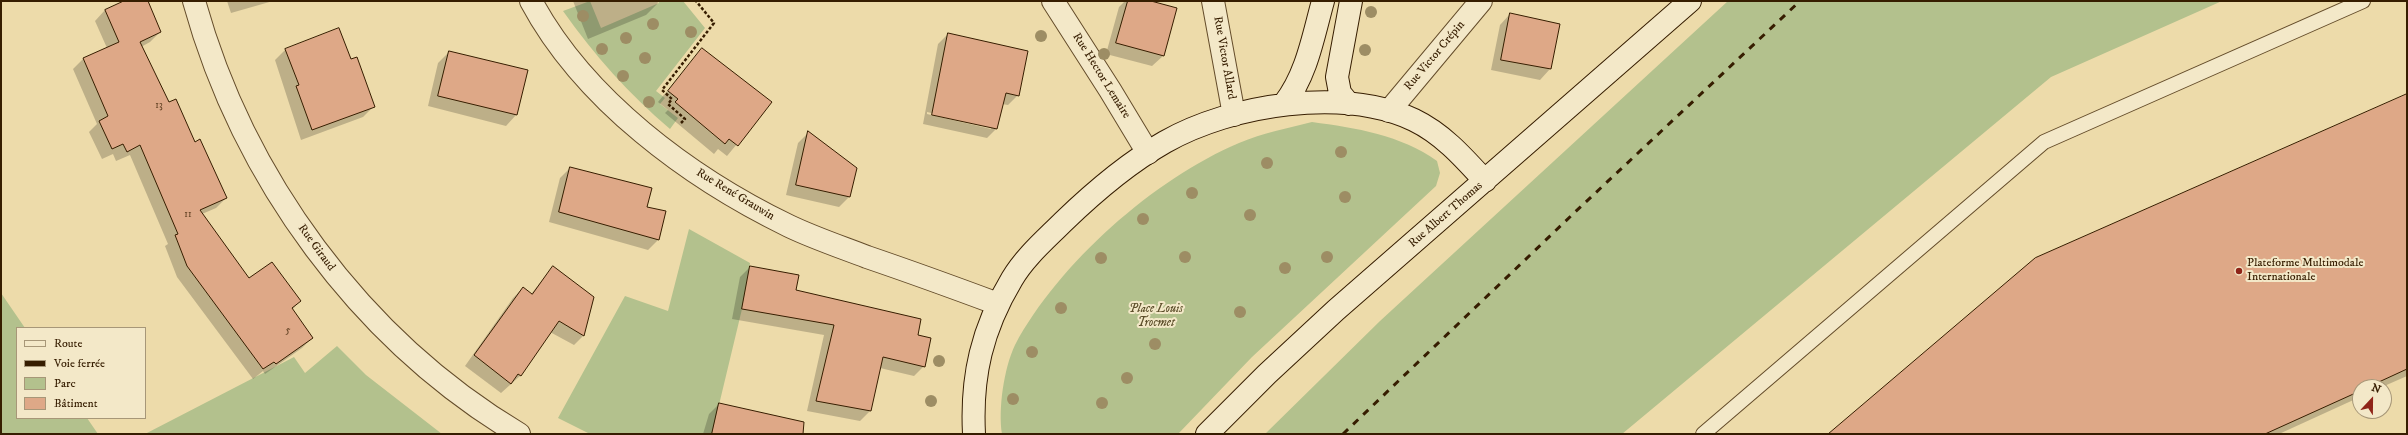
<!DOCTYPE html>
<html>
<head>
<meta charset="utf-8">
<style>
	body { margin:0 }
	#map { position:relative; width:2408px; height:435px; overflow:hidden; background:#eddbaa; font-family:"IM FELL DW Pica",serif }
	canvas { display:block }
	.frame { position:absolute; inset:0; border:2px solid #361d00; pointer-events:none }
	.legend { position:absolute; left:16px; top:327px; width:130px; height:92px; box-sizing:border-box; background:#f3e8c8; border:1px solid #a79778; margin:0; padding:5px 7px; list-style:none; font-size:12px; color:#361d00 }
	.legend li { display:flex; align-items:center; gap:8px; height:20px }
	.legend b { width:20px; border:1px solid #a79778 }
	.north { position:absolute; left:2352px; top:379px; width:40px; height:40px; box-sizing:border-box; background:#f3e8c8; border:1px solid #a79778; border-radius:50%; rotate:22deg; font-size:11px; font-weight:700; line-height:16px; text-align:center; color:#361d00 }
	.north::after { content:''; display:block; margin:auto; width:14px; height:18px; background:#8f2418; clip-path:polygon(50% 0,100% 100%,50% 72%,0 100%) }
</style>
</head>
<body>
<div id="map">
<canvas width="2408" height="435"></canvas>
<div class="frame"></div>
<ul class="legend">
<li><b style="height:5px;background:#f3e8c8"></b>Route</li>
<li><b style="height:5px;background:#361d00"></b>Voie ferrée</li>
<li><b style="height:11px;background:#b3c18d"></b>Parc</li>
<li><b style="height:11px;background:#dea887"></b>Bâtiment</li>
</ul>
<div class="north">N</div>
</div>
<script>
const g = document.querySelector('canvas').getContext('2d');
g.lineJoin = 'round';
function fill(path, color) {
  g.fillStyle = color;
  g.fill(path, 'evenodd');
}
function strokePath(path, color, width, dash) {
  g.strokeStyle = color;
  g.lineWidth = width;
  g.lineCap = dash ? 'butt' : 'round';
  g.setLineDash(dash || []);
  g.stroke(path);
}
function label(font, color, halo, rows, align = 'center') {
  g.font = font + ' "IM FELL DW Pica",serif';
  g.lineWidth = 4;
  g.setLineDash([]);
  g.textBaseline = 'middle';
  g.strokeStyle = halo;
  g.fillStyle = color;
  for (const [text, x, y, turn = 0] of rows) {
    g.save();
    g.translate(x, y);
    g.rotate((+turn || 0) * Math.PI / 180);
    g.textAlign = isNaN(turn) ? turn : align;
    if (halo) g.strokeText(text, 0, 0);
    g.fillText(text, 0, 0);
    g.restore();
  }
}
const green = new Path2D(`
	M590 1 601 28 659 3 658 1H683L705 28 656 91 665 98 660 104 678 118 670 129C629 94 594 55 563 11Z
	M1728 1H2222L2051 77 1622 434H1265L1380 321Z
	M1312 122C1356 128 1401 135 1437 161L1440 173 1436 186 1252 357 1178 434H1002C998 409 1004 368 1015 345 1059 263 1154 179 1239 143 1263 133 1288 128 1312 122Z
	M689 229 750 263 742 309 712 434H590L558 418 625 296 668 311Z
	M1 293 25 328H17V418H87L98 434H1Z
	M337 346 366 375 442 434H145L294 357 305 373Z`);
const shadow = new Path2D(`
	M126 1H146L160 32 150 42 141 47 168 103 226 198 216 208 202 214 249 279 300 301 292 310 312 338 302 348 265 374 263 371 253 379 177 277 165 246 168 244 130 155 116 161 113 154 102 159 89 132 97 124 73 69 83 59 107 48 95 21 105 10Z
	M227 1H273L231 13Z
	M573 1H657L658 3 646 15 588 39Z
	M1125 1H1147L1176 9 1163 56 1152 66 1106 54 1119 7Z
	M1510 14 1550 69 1540 80 1491 70 1500 25Z
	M948 34 1018 95 1008 105 1002 104 996 129 987 138 923 124 938 44ZM927 112 991 127V129L927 114Z
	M286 49 350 61 374 106 363 117 301 140 275 60Z
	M702 49 771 103 727 156 718 149 714 154 665 113 668 110 658 102Z
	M449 52 527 71 516 115 506 126 428 106 438 63Z
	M2407 95V376L2382 387H2360V397L2279 434H1829Z
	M809 132 850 196 839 207 786 195 798 143Z
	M570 168 646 207 658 240 648 250 549 222 560 178Z
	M553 267 583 336 574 345 550 332 520 376 501 393 465 366 513 298 523 288 531 294Z
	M750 267 798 276 795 291 916 336 924 366 914 376 880 368 870 411 860 421 807 411 824 335 732 319 740 277Z
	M719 404 765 434H703L709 414Z`);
const building = new Path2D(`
	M124 1H148L161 32 140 42 169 102 176 99 195 142 200 139 227 198 200 210 249 278 272 262 301 301 292 308 313 338 276 364 274 362 263 369 187 266 175 235 178 234 140 145 127 152 123 144 112 149 99 121 108 116 83 58 119 42 105 10Z
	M1128 1H1151L1177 8 1164 56 1116 43Z
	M1510 13 1560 24 1551 69 1501 60Z
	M339 28 351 59 357 57 375 107 312 130 296 86 299 85 285 49Z
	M948 33 1028 51 1019 96 1006 93 997 129 932 115Z
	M702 48 772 102 738 146 729 139 725 144 675 102 678 99 668 91Z
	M449 51 528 70 517 115 438 96Z
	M2407 94V369L2368 387H2360V391L2265 434H1828L2035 258Z
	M808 131 857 168 850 197 796 185Z
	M570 167 652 188 647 207 666 211 659 240 559 212Z
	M553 266 594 297 584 336 559 321 521 376 518 374 511 384 474 355 523 287 532 294Z
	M750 266 799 275 796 290 921 319 918 335 931 338 925 367 883 357 871 411 816 401 834 325 742 309Z
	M719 403 804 422 803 434H712Z`);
const path = new Path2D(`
	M681 123 685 119 668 104 672 99 662 90 714 23 696 1`);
const lane = new Path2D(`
	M1703 434 2044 142 2363 1`);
const street = new Path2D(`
	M194 1C243 178 360 339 519 434
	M531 1C584 100 690 178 789 226 814 238 841 247 867 257 911 272 955 288 998 304
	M1053 1 1110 90 1148 153
	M1213 1 1234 115
	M1389 111 1481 1`);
const secondary = new Path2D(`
	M1284 104C1307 74 1313 37 1323 1
	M1349 104 1340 93 1337 77 1351 1
	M974 434C971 376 982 329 1012 279 1025 257 1045 240 1063 222 1094 192 1128 163 1165 142 1232 104 1343 87 1414 120 1443 134 1464 158 1485 181
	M1207 434 1267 374 1336 310 1690 1`);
const rail = new Path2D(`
	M1343 434 1573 214 1800 1`);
const trees = [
	[1371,12],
	[583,16],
	[653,24],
	[691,32],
	[1041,36],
	[626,38],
	[602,49],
	[1365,50],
	[1104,54],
	[645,58],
	[623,76],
	[649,102],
	[1341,152],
	[1267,163],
	[1192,193],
	[1345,197],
	[1250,215],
	[1143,219],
	[1185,257],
	[1327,257],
	[1101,258],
	[1285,268],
	[1061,308],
	[1240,312],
	[1155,344],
	[1032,352],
	[939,361],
	[1127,378],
	[1013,399],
	[931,401],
	[1102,403]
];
const markers = [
	[2239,271,4,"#8f2418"]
];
const numberNames = [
	["13",159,106],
	["11",188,215],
	["5",288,331]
];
const streetNames = [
	["Rue Victor Crépin",1435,56,-50],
	["Rue Victor Allard",1224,58,80],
	["Rue Hector Lemaire",1101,76,58],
	["Rue René Grauwin",735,195,31],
	["Rue Albert Thomas",1446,215,-41],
	["Rue Giraud",316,248,54]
];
const poiNames = [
	["Plateforme Multimodale",2247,264],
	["Internationale",2247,278]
];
const parkNames = [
	["Place Louis",1156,310],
	["Trocmet",1156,324]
];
fill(green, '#b3c18d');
fill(shadow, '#0003');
fill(building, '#dea887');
strokePath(building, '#361d00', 1);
strokePath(lane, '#644c2a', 16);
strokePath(street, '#644c2a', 24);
strokePath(secondary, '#361d00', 24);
strokePath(path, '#361d00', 2.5, [3, 2]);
strokePath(lane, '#f3e8c8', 14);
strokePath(street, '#f3e8c8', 22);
strokePath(secondary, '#f3e8c8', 22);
strokePath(rail, '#361d00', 3, [7, 7]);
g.fillStyle = '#9d8d64';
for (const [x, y] of trees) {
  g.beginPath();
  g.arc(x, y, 6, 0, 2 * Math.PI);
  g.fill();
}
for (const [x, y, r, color] of markers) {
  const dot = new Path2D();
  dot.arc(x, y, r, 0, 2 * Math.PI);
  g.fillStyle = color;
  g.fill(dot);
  strokePath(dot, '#f3e8c8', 1.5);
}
label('10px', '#604022', null, numberNames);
label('12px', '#361d00', '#f3e8c8', streetNames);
label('12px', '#361d00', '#f3e8c8', poiNames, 'left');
label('italic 12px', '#5c4e2a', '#f3e8c8', parkNames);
</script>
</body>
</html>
